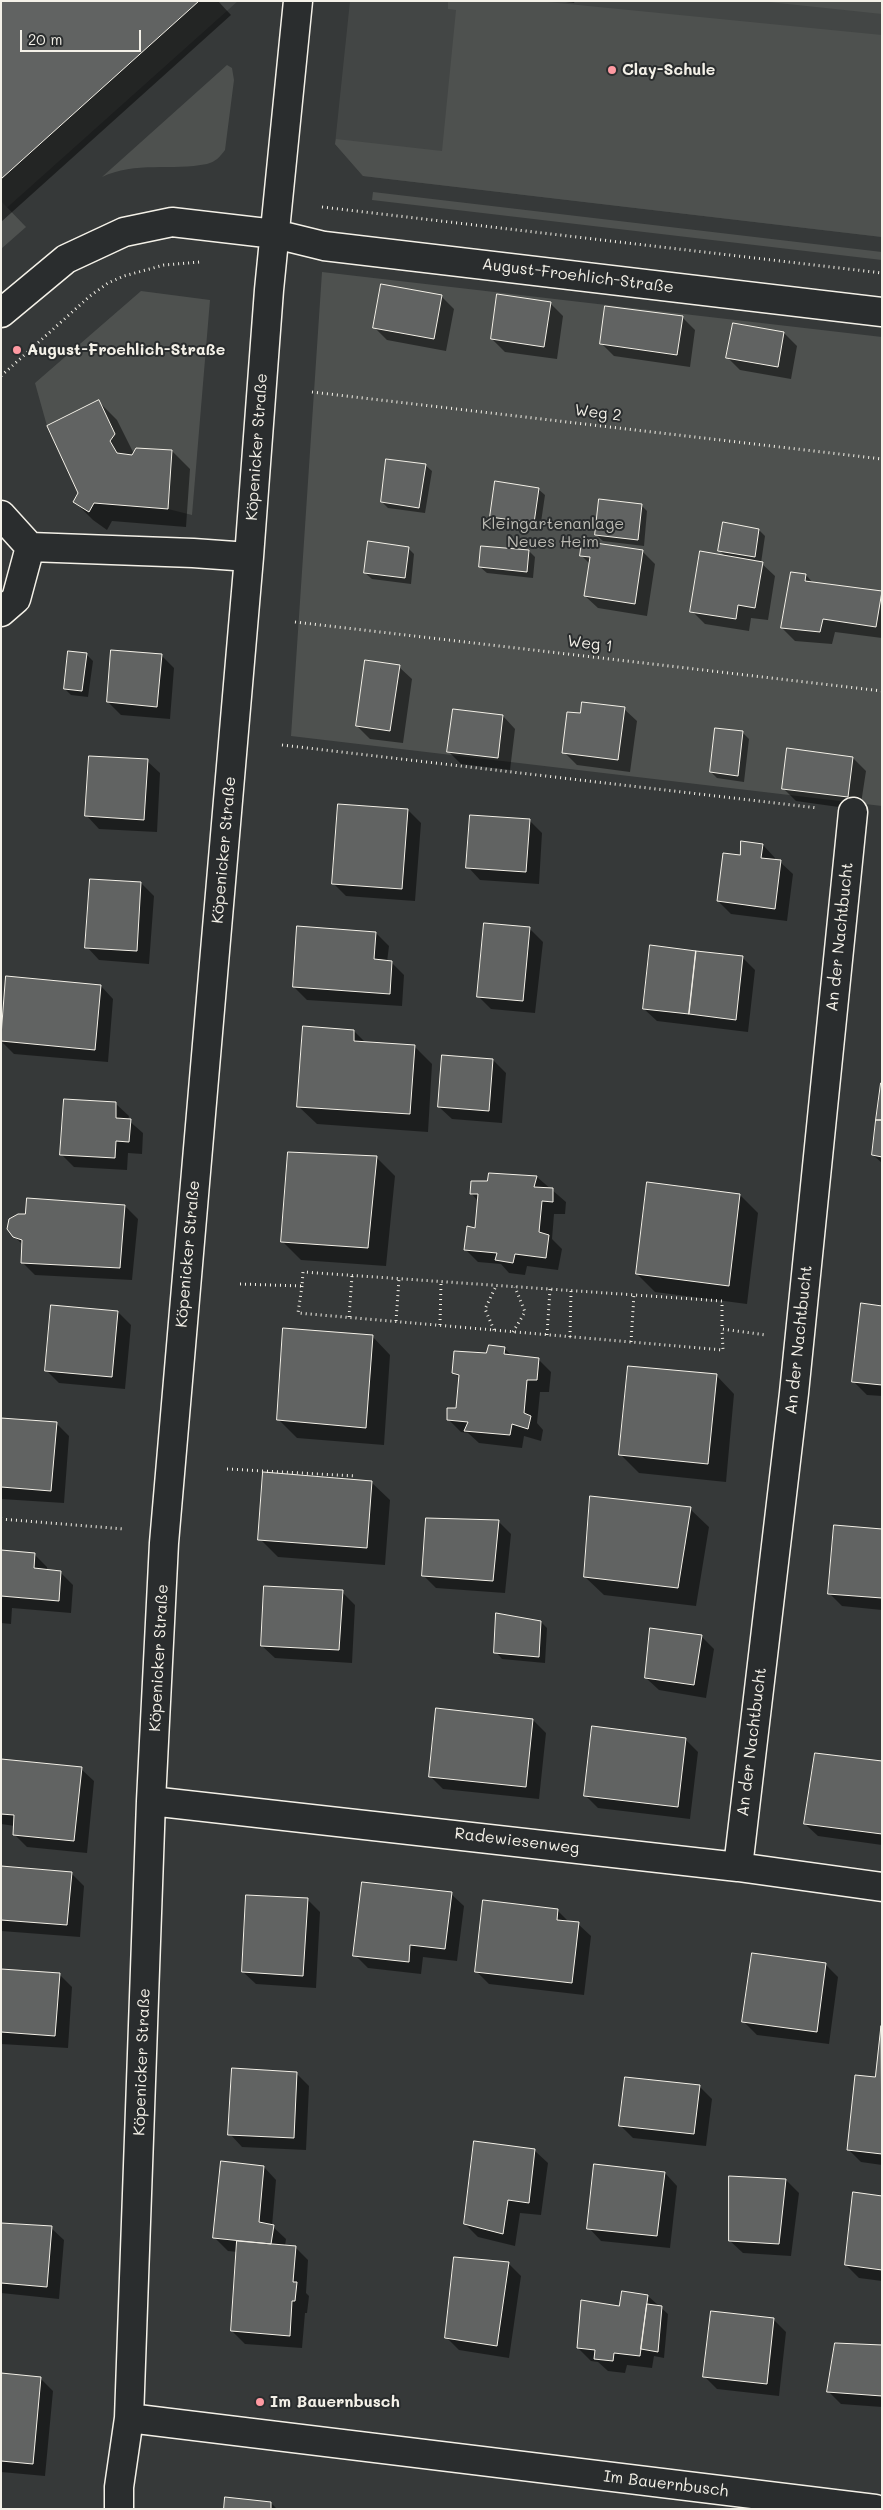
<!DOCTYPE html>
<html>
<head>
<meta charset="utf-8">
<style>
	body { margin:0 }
	#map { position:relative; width:883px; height:2510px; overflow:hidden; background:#363939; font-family:Mali,sans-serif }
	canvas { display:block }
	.frame { position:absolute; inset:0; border:2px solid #f4f1e8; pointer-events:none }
	.scale { position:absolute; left:20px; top:30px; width:121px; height:22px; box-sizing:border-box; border:2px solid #f4f1e8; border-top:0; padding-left:6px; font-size:15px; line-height:18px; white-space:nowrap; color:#f4f1e8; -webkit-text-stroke:4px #2a2d2e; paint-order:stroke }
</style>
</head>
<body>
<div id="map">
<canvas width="883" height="2510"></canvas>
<div class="frame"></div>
<div class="scale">20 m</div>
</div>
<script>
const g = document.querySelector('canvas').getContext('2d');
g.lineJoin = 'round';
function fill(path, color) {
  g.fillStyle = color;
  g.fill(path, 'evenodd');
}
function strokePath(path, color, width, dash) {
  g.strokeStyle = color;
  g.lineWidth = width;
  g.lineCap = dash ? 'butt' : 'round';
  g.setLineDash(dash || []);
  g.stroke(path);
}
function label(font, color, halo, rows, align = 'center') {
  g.font = font + ' Mali,sans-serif';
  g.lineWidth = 4;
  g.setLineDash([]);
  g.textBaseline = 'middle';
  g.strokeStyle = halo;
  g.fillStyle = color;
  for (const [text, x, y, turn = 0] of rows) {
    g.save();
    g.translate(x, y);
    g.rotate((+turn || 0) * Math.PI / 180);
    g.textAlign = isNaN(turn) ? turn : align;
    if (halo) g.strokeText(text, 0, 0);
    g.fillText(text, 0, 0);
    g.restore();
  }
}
const built = new Path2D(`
	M1 1H238L1 213Z
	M350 1H882V237L363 176 335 144Z`);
const green = new Path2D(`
	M448 1H538L882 35V237L363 176 335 144 336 139 442 151 456 10 448 9Z
	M759 1H882V14Z
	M227 65 232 68 234 80 225 150C220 157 215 162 207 164 172 171 135 161 102 177Z
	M373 192 882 252V260L372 200Z
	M1 201 26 227 1 249Z
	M322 272 882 337V806L291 736Z
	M141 291 210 300 192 515 168 509 172 450 136 448 132 455 117 453 110 441 115 434 99 401 47 426 35 383Z`);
const shadow = new Path2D(`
	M1 1H218L231 15 1 222Z
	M557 1H575L574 3Z
	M441 296 454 309 446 351 387 340 374 327Z
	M550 303 563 316 557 359 505 352 492 339Z
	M682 317 695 330 690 367 614 356 601 343Z
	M784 333 797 346 791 379 740 370 728 358Z
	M99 402 117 420 134 454 172 451 190 469 186 527 112 521 107 530 93 520 75 502 80 493Z
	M425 465 432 471 425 513 388 508 382 502Z
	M538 489 545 495 540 529 497 523 491 516Z
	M641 505 647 511 644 546 603 541 596 535Z
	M759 530 765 536 761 563 775 576 768 620 751 618 749 631 705 624 692 611 726 557 719 550Z
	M408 548 414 554 411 584 372 579 365 573Z
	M529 551 535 557 533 578 487 573 480 567Z
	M642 551 655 564 647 616 598 608 585 596 590 564 581 555Z
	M806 575 814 584 882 592V638L835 632 832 644 795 641 782 628Z
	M86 654 93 661 88 697 71 695 65 689Z
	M162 656 174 668 170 719 121 715 108 702Z
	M399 667 412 679 403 743 370 739 357 726Z
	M624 709 637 721 630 772 577 765 564 752 581 715Z
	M503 716 515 729 510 770 461 764 448 751Z
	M743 733 749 739 744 782 717 778 711 772Z
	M853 758 866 771 860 810 796 801 783 788Z
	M147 761 160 773 157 832 99 829 87 816Z
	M408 810 421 823 415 901 346 896 333 883Z
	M529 820 542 833 539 884 480 880 468 867Z
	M763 845 775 858V861L780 862 793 874 787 921 731 914 718 901 741 857Z
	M141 883 154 896 149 964 99 960 87 947Z
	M298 927 376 933 389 946 387 962H391L404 975 402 1006 307 1000 294 987Z
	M530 929 543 942 535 1013 491 1009 478 996Z
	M742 957 755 970 748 1032 657 1021 644 1009Z
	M101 986 113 999 108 1062 14 1054 1 1041Z
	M354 1031 366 1043 414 1046 432 1064 428 1132 317 1124 298 1106Z
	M493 1060 506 1073 502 1123 452 1119 439 1107Z
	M882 1084V1163L873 1155Z
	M116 1104 129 1116 128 1120 143 1133 142 1154 128 1153 127 1170 74 1167 61 1154Z
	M376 1157 395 1176 386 1266 301 1260 283 1242Z
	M537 1177 566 1202 565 1214H554L552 1239 562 1249 558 1270 527 1266 525 1275 509 1273 501 1264 478 1262 465 1249 476 1230 478 1201 471 1193 488 1182Z
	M740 1195 758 1213 747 1304 655 1292 637 1274Z
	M28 1199 125 1206 138 1219 132 1280 35 1275 22 1262 23 1245 14 1236 26 1215Z
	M882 1307V1396L867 1395 854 1382Z
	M118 1312 131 1325 125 1389 59 1383 46 1370Z
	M372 1336 390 1355 384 1445 297 1438 279 1420Z
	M504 1348 513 1357 538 1359 551 1372 549 1392H540L537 1423 543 1430 541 1441 524 1436 522 1448 479 1443 468 1433 461 1432 448 1419 458 1409 460 1379 453 1372Z
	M716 1375 734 1394 726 1482 639 1473 621 1455Z
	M1 1419 56 1423 69 1436 64 1503 1 1499Z
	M371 1482 390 1500 385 1565 278 1557 260 1539Z
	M690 1509 709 1527 696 1606 604 1595 585 1577Z
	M498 1521 511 1534 505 1593 436 1588 423 1575Z
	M882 1531V1610L842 1606 829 1593Z
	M1 1552 35 1555 47 1567V1571L60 1572 73 1585 71 1613 12 1608 11 1624 1 1623Z
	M342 1592 355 1605 352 1663 275 1658 262 1646Z
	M541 1622 547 1628 545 1663 502 1659 496 1652Z
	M701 1636 714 1649 706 1698 659 1690 646 1678Z
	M533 1720 546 1733 539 1799 443 1789 430 1776Z
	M685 1739 698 1752 690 1819 598 1808 585 1795Z
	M1 1761 81 1769 94 1781 87 1853 27 1847 14 1834 15 1826 1 1824Z
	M882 1763V1845L818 1836 805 1824Z
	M1 1867 71 1873 84 1886 80 1937 1 1931Z
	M451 1894 464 1906 457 1961 423 1957 421 1974 368 1968 355 1955Z
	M307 1899 320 1912 316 1988 256 1984 243 1972Z
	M557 1910 570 1923 578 1924 591 1936 584 1995 489 1984 476 1971Z
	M825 1964 838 1977 829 2044 757 2035 744 2022Z
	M1 1971 59 1974 72 1987 68 2048 1 2044Z
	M882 2027V2165L861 2162 848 2149 876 2079Z
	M296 2073 309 2086 306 2150 242 2147 230 2134Z
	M699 2086 712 2099 706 2146 633 2138 620 2125Z
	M535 2151 548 2163 541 2215 520 2213 515 2246 478 2237 465 2224Z
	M264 2167 276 2180 272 2226 286 2239 285 2246 295 2247 308 2260 306 2293 309 2296 307 2313H305L302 2348 245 2344 232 2331 238 2252 228 2251 215 2238Z
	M665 2173 677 2186 670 2248 601 2241 589 2228Z
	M786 2180 799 2193 791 2256 743 2253 730 2241Z
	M882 2197V2281L859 2278 846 2265Z
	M1 2224 51 2228 64 2240 59 2299 1 2293Z
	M508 2263 521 2276 509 2358 459 2350 446 2337Z
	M648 2296 668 2314 664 2358 654 2356 652 2368 627 2365 625 2373 608 2371 598 2362 591 2361 578 2348 620 2307Z
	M774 2320 786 2332 779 2396 717 2389 704 2376Z
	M882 2347V2407L841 2404 828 2391Z
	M1 2374 40 2378 53 2391 45 2476 1 2472Z
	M271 2503 277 2509H225Z`);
const building = new Path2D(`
	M1 1H199L1 179Z
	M381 284 442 295 434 339 373 328Z
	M497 294 551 302 544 347 491 339Z
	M605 306 683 316 677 355 600 344Z
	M733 323 784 332 778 367 726 358Z
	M99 400 115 434 110 441 117 453 132 455 136 448 172 450 168 509 94 503 89 512 73 502 78 493 47 426Z
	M386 459 426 464 419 508 381 502Z
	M495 481 539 488 534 523 490 517Z
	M599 499 642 504 638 540 595 535Z
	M723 522 759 529 755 557 718 551Z
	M368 541 409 547 405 578 364 573Z
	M582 541 643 550 635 604 584 596 590 557 580 556Z
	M481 546 529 550 527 572 479 567Z
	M700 551 763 562 755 608 738 605 736 619 690 612Z
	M791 572 806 574 805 581 882 591 876 627 823 619 820 632 781 628Z
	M111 650 162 654 157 707 107 702Z
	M68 651 87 653 82 691 64 689Z
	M365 660 400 665 390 731 356 726Z
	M582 702 625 707 618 760 562 753 567 712 580 713Z
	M453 709 503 715 498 758 447 752Z
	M715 728 743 731 738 776 710 772Z
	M787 748 853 757 848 797 782 789Z
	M89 756 148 759 144 820 85 816Z
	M338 804 408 809 402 889 332 884Z
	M470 815 530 819 526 872 466 868Z
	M741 841 763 844 761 858 781 860 775 909 717 901 723 853 740 855Z
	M90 879 141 882 137 951 85 948Z
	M484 923 530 927 523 1001 477 997Z
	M297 926 376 932 374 959 392 961 390 994 293 987Z
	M650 945 696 951 689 1014 643 1009Z
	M696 951 743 956 736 1020 689 1014Z
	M6 976 101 985 95 1050 1 1041Z
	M303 1026 354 1030V1041L415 1045 410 1114 297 1107Z
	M442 1055 493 1059 489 1111 438 1107Z
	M881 1083H882V1120H876Z
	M64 1099 116 1102V1118L131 1119 129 1142 116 1141 115 1158 60 1155Z
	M876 1120H882V1157L872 1155Z
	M288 1152 377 1156 368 1248 281 1242Z
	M489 1173 537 1176 534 1187 553 1188V1202L542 1201 539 1232 549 1235 546 1258 515 1254 513 1263 495 1260 497 1253 464 1250 467 1226 475 1228 478 1194H470L471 1181H487Z
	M647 1182 740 1194 729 1286 636 1274Z
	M27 1198 125 1205 120 1268 21 1263 22 1240 13 1237 7 1229 9 1219 18 1214H25Z
	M861 1303 882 1306V1385L852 1382Z
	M51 1305 118 1311 112 1377 45 1371Z
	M283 1328 373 1335 366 1428 277 1420Z
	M489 1345 505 1347 504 1354 539 1358 537 1380H527L524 1413 531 1416 528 1429 512 1424 510 1435 464 1431 468 1422 447 1420V1408H456L459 1375 452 1373 454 1351 486 1353Z
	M628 1366 717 1374 708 1464 619 1455Z
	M1 1418 57 1422 51 1491 1 1487Z
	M263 1472 372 1481 367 1548 258 1540Z
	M590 1496 691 1507 678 1588 584 1577Z
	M426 1518 499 1520 493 1581 422 1576Z
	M834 1525 882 1529V1598L828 1594Z
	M1 1550 35 1553 34 1568 61 1571 59 1601 1 1596Z
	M264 1586 343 1590 339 1650 261 1646Z
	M496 1613 541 1621 539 1657 494 1653Z
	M650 1628 702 1635 694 1685 645 1678Z
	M436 1708 533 1719 526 1787 429 1777Z
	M592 1726 686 1738 678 1807 584 1796Z
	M815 1753 882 1761V1834L804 1824Z
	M1 1759 82 1767 74 1841 13 1835 14 1815 1 1814Z
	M1 1866 72 1872 67 1925 1 1920Z
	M362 1882 452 1892 445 1949 410 1945 409 1962 353 1956Z
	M246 1895 308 1898 303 1976 242 1972Z
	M483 1900 558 1909 557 1920 579 1922 572 1983 475 1972Z
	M752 1953 826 1963 817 2032 742 2022Z
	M1 1969 60 1973 55 2036 1 2032Z
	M881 2026 882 2154 847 2150 855 2075 875 2077Z
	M232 2068 297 2072 294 2138 228 2135Z
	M625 2077 700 2085 694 2134 619 2126Z
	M474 2141 535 2149 529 2203 508 2200 503 2234 464 2224Z
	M221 2161 264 2166 259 2222 274 2225 271 2244 213 2238Z
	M594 2164 665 2172 657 2236 587 2229Z
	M729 2176 786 2179 779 2244 729 2241Z
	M853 2192 882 2196V2270L845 2265Z
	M1 2223 52 2226 47 2287 1 2283Z
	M237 2241 296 2246 293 2282H297L295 2301H292L290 2336 231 2331Z
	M454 2257 509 2262 497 2346 445 2338Z
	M622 2291 648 2295 640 2356 614 2353 613 2361 594 2359 595 2350 577 2348 581 2300 619 2306Z
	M647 2304 662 2306 658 2352 641 2349Z
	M711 2311 774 2318 767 2384 703 2377Z
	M835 2343 882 2345V2396L827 2392Z
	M1 2373 41 2377 33 2464 1 2461Z
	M225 2497 271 2502V2509H224Z`);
const path = new Path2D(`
	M322 207 882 273
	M1 376 90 296 108 283 124 276 164 265 200 262
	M312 392 882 459
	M295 622 882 691
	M282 745 818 808
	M240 1284 302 1286 303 1272 722 1301V1329L766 1335
	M302 1286 298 1313 723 1350 722 1329
	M349 1317 352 1276
	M396 1321 399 1279
	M440 1325 441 1282
	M494 1330 485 1309 496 1286
	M513 1332 525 1312 515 1287
	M547 1335 550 1289
	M570 1337 571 1291
	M631 1342 634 1294
	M227 1469 356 1476
	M1 1519 124 1529`);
const minor = new Path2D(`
	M1 313 66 259 124 232 172 222 275 234 324 246 882 312
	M1 515 30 547 193 553 249 557
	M1 612 16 599 30 547
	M151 1801 738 1867 882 1887
	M738 1867 794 1393 853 812
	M129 2418 875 2509
	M119 2509V2487L129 2418 151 1801 164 1543 249 557 269 290 298 1`);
const markers = [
	[612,70,5,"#ff9aa2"],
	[17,350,5,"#ff9aa2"],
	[260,2402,5,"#ff9aa2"]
];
const poiNames = [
	["Clay-Schule",622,70],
	["August-Froehlich-Straße",27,350],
	["Im Bauernbusch",270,2402]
];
const streetNames = [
	["August-Froehlich-Straße",578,276,7],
	["Weg 2",598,413,7],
	["Köpenicker Straße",257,447,-86],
	["Weg 1",590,644,7],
	["Köpenicker Straße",224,850,-85],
	["An der Nachtbucht",840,937,-84],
	["Köpenicker Straße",188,1254,-85],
	["An der Nachtbucht",799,1340,-84],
	["Köpenicker Straße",159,1658,-87],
	["An der Nachtbucht",752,1742,-83],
	["Radewiesenweg",517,1841,7],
	["Köpenicker Straße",142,2062,-88],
	["Im Bauernbusch",666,2484,7]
];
const parkNames = [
	["Kleingartenanlage",553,524],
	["Neues Heim",553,542]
];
fill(built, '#434645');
fill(green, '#4e514f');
fill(shadow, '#0007');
fill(building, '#616362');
strokePath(building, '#f4f1e8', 1);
strokePath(minor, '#f4f1e8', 31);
strokePath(path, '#f4f1e8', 3, [1, 4]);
strokePath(minor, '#2a2d2e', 28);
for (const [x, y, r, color] of markers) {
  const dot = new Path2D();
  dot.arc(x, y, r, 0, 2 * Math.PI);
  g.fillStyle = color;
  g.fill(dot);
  strokePath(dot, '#2a2d2e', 2);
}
label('bold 16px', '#f4f1e8', '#2a2d2e', poiNames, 'left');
label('16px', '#f4f1e8', '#2a2d2e', streetNames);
label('16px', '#bab9b2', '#2a2d2e', parkNames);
</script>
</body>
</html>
